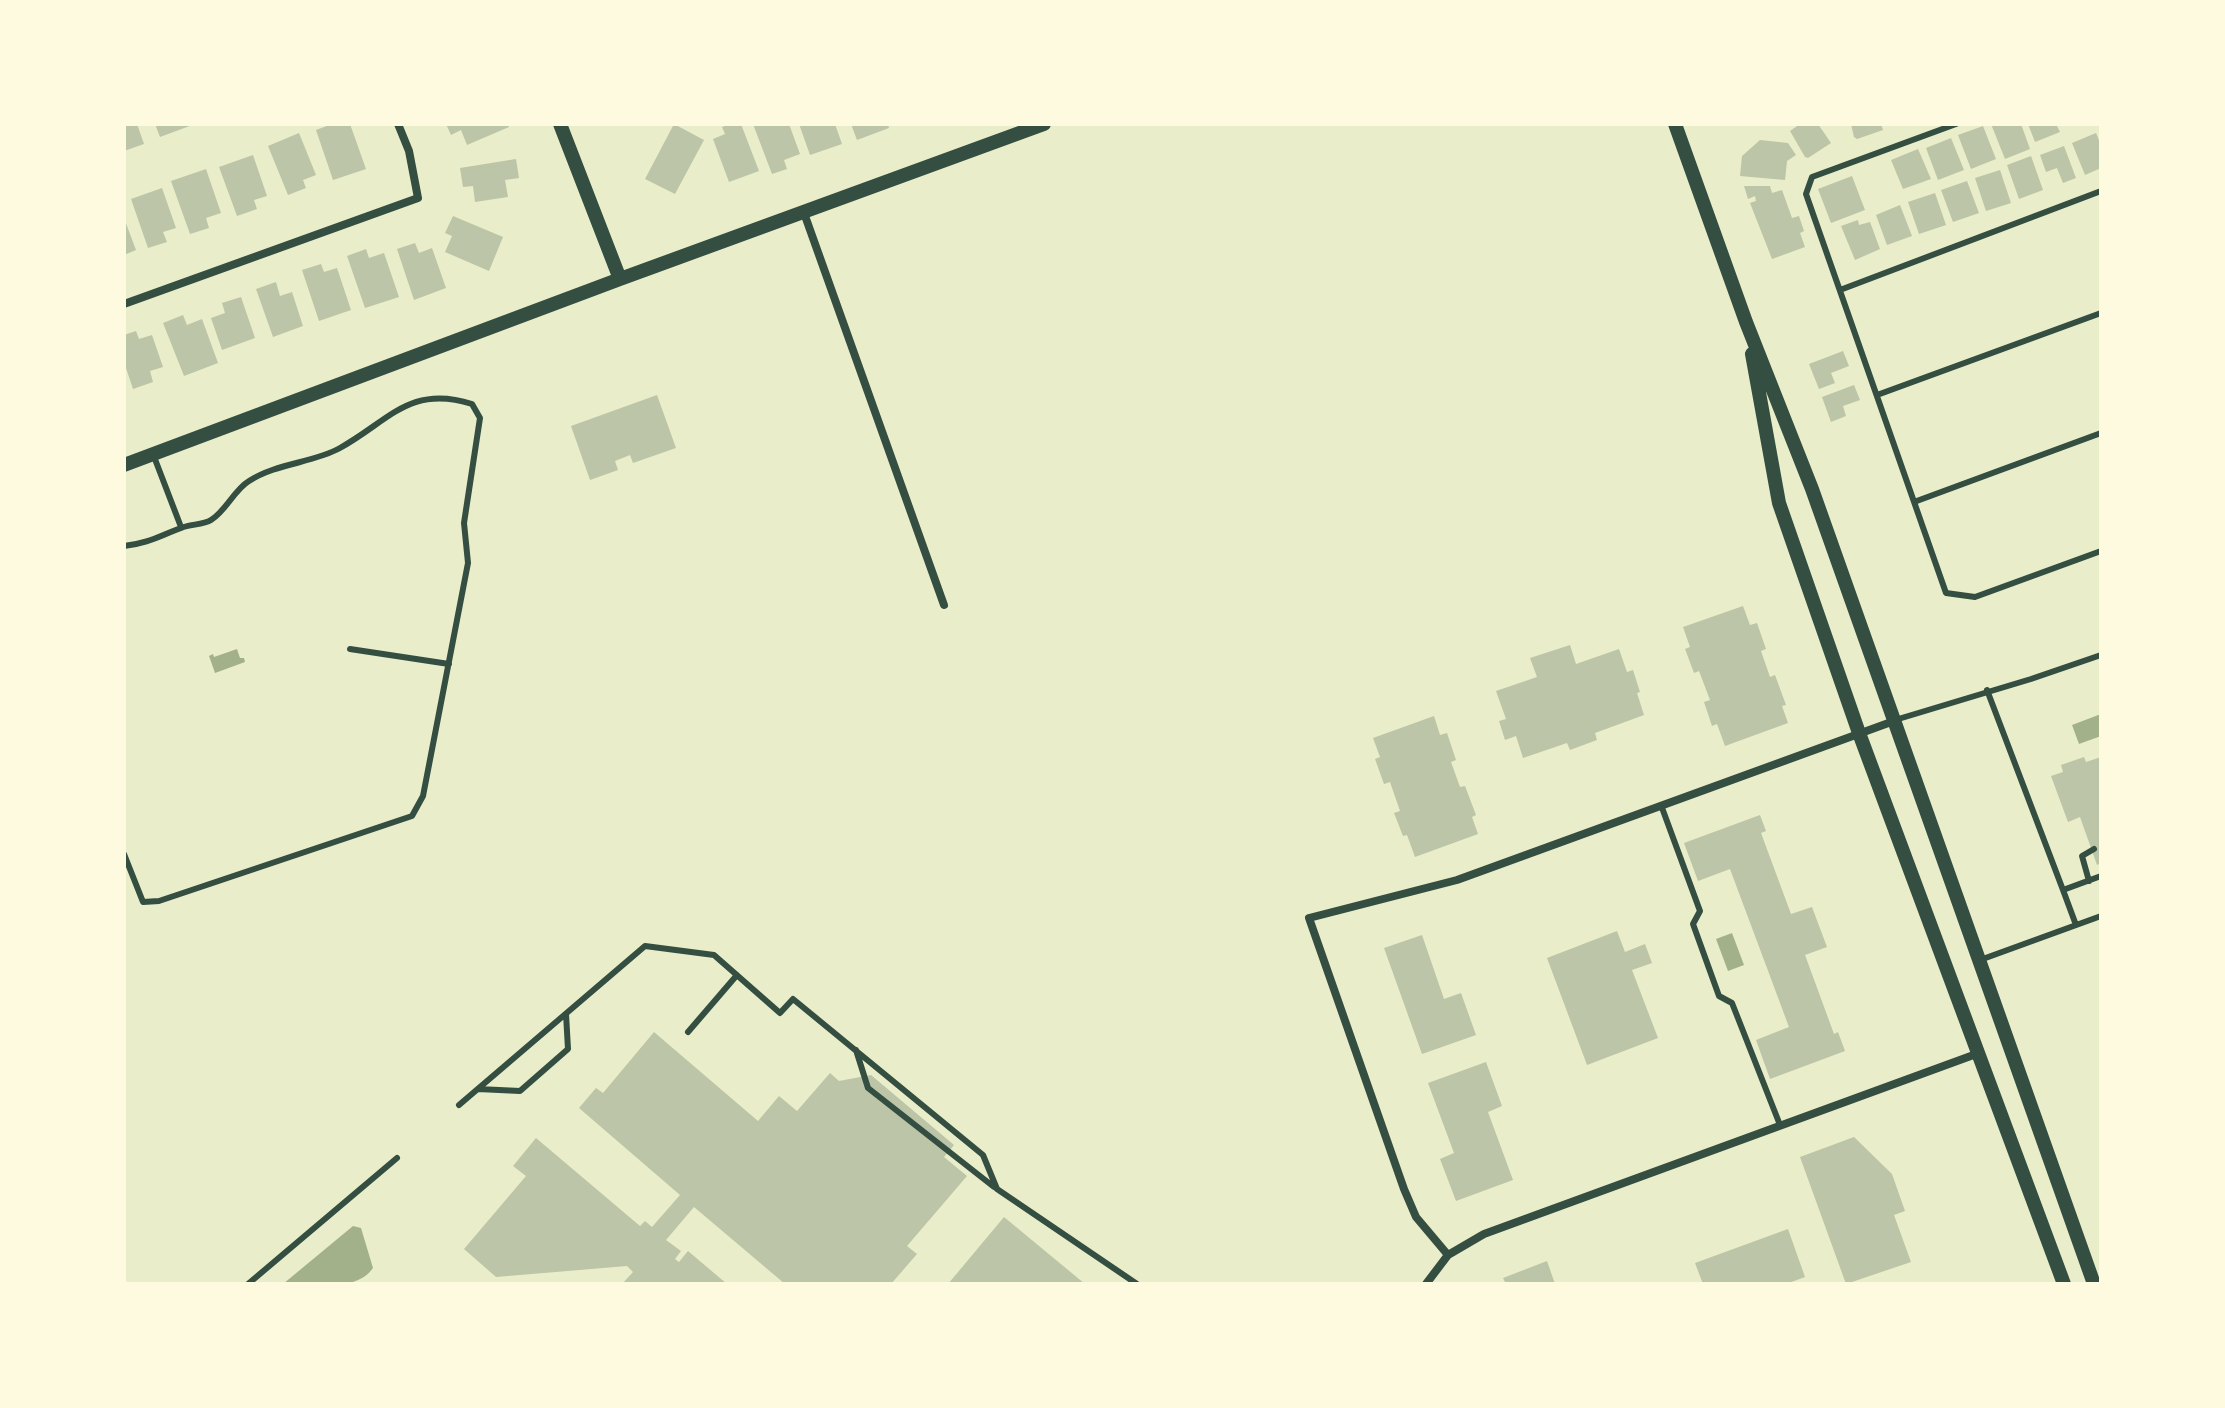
<!DOCTYPE html>
<html>
<head>
<meta charset="utf-8">
<style>
	body { margin:0 }
	#map { position:relative; width:2225px; height:1408px; overflow:hidden; background:#e9edc9; font-family:"Exo 2",sans-serif }
	canvas { display:block }
	.frame { position:absolute; inset:0; border:126px solid #fefae0; pointer-events:none }
</style>
</head>
<body>
<div id="map">
<canvas width="2225" height="1408"></canvas>
<div class="frame"></div>
</div>
<script>
const g = document.querySelector('canvas').getContext('2d');
g.lineJoin = 'round';
function fill(path, color) {
  g.fillStyle = color;
  g.fill(path, 'evenodd');
}
function strokePath(path, color, width, dash) {
  g.strokeStyle = color;
  g.lineWidth = width;
  g.lineCap = dash ? 'butt' : 'round';
  g.setLineDash(dash || []);
  g.stroke(path);
}
const water = new Path2D(`
	M237 649 240 658H244L245 662 215 673 209 656 213 654 214 657Z
	M2101 714V736L2079 744 2072 725Z
	M1732 933 1744 965 1728 971 1716 939Z
	M353 1226 361 1228 373 1268C356 1293 309 1284 283 1284Z`);
const building = new Path2D(`
	M124 124H137L144 144 124 151Z
	M155 124H195L160 137Z
	M332 124H350L366 169 333 180 316 130Z
	M446 124H508L509 127 467 145 461 130 451 135Z
	M674 124 704 140 675 194 645 179Z
	M731 124H741L759 171 729 182 713 139 725 134 722 127Z
	M753 124H789L800 154 784 160 787 169 772 174Z
	M799 124H835L842 144 810 155Z
	M851 124H888L889 128 857 140Z
	M1800 124H1818L1831 143 1808 158 1805 157 1790 131Z
	M1851 124H1881L1883 130 1857 139 1854 137Z
	M1991 124H2021L2030 149 2005 159Z
	M2028 124H2056L2060 132 2035 142Z
	M1983 126 1996 159 1971 169 1958 135Z
	M299 133 316 175 303 180 306 188 288 195 268 146Z
	M2096 133 2101 145V168L2085 175 2072 143Z
	M1951 138 1964 170 1938 180 1926 148Z
	M1760 140 1788 143 1796 155 1787 161 1785 180 1740 176 1742 156Z
	M2064 146 2076 178 2063 183 2057 168 2046 172 2040 155Z
	M1918 149 1931 179 1903 189 1891 160Z
	M253 155 267 196 254 200 257 209 237 216 219 167Z
	M2031 156 2043 190 2019 199 2007 165Z
	M516 159 519 178 505 180 508 197 475 202 473 186 463 187 460 168Z
	M206 169 221 213 206 218 209 228 190 234 171 181Z
	M2000 170 2011 203 1986 211 1975 178Z
	M1852 176 1865 210 1831 223 1818 189Z
	M1967 181 1979 213 1953 222 1941 190Z
	M1744 186H1770L1772 193 1782 190 1792 218 1799 216 1804 231 1800 233 1805 247 1772 259 1750 203 1756 201 1755 196 1748 199Z
	M162 188 176 228 163 232 167 242 148 248 131 199Z
	M1935 193 1946 225 1919 234 1908 202Z
	M1900 205 1912 236 1887 245 1876 215Z
	M453 216 503 237 489 271 445 252 452 236 445 233Z
	M124 218 136 250 124 255Z
	M1858 220 1859 225 1870 222 1880 249 1855 260 1841 226Z
	M415 243 419 253 432 248 446 288 414 300 397 249Z
	M366 249 369 258 384 253 399 297 365 308 347 256Z
	M321 264 324 272 337 268 351 310 319 321 302 270Z
	M276 282 280 296 292 292 303 326 273 337 256 289Z
	M241 297 255 338 222 350 211 318 225 313 222 303Z
	M183 315 187 325 202 319 218 363 184 376 163 323Z
	M136 331 139 339 152 335 163 367 150 371 153 382 133 389 124 362V335Z
	M1843 351 1849 366 1831 373 1835 383 1819 389 1809 364Z
	M1854 385 1860 400 1843 406 1846 416 1831 422 1822 397Z
	M657 395 676 448 633 463 630 455 615 461 618 470 590 480 571 426Z
	M1743 606 1750 625 1757 623 1766 649 1761 651 1770 677 1775 675 1786 705 1782 706 1788 723 1725 746 1717 724 1712 726 1704 702 1710 700 1699 671 1694 673 1685 649 1690 647 1683 627Z
	M1570 645 1576 664 1619 649 1627 672 1633 670 1640 692 1637 693 1644 715 1595 733 1597 740 1570 750 1567 743 1523 758 1516 736 1505 740 1499 721 1506 719 1496 691 1537 677 1530 658Z
	M1434 716 1440 735 1447 733 1456 760 1451 762 1460 787 1465 786 1476 815 1472 817 1478 834 1415 857 1407 835 1403 836 1394 813 1400 811 1390 782 1384 784 1375 759 1380 757 1373 738Z
	M2084 757 2086 762 2101 757V863L2097 865 2080 817 2068 822 2051 776 2063 772 2061 765Z
	M1760 815 1766 831 1761 833 1791 914 1812 907 1827 947 1805 955 1834 1034 1838 1032 1845 1051 1770 1079 1756 1040 1789 1027 1730 869 1698 881 1684 843Z
	M1617 931 1625 952 1645 944 1652 963 1632 970 1658 1038 1587 1065 1547 958Z
	M1422 935 1444 999 1461 993 1476 1035 1422 1054 1384 948Z
	M654 1032 758 1121 779 1096 797 1111 830 1073 839 1081 871 1075 954 1145 944 1157 967 1176 907 1246 917 1254 891 1284H785L694 1207 666 1240 681 1251 675 1259 679 1262 688 1251 727 1284H622L633 1272 627 1266 496 1277 464 1249 526 1176 513 1166 536 1138 640 1226 645 1221 652 1227 680 1195 579 1108 596 1088 603 1093Z
	M1486 1062 1502 1106 1488 1112 1513 1180 1456 1201 1440 1159 1454 1153 1428 1083Z
	M1854 1137 1892 1174 1905 1211 1894 1215 1911 1262 1846 1284 1800 1157Z
	M1004 1217 1085 1284H948Z
	M1788 1229 1805 1277 1786 1284H1703L1695 1263Z
	M1547 1261 1555 1284H1506L1503 1278Z`);
const service = new Path2D(`
	M1956 124 1812 177 1806 194 1946 593 1975 597 2101 551
	M1840 290 2101 191
	M1877 395 2101 313
	M153 454 181 527
	M1914 502 2101 433
	M124 546C149 543 159 536 181 528 190 524 203 525 211 520 226 511 234 490 249 481 277 463 313 463 340 448 389 421 410 384 472 404L480 418 464 523 468 563 423 796 412 816 159 901 143 902 124 854
	M350 649 449 664
	M1987 690 2063 890
	M1895 720 2031 679 2101 655
	M1661 805 1700 911 1693 924 1719 996 1732 1003 1780 1125
	M2089 881 2082 856 2094 849
	M2076 925 2063 890 2101 876
	M1980 960 2101 916
	M688 1032 737 975
	M856 1050 868 1088 994 1187
	M478 1089 520 1091 568 1049 566 1014
	M459 1105 645 946 714 955 780 1013 793 999 983 1155 997 1189 1137 1284
	M248 1284 397 1158`);
const minor = new Path2D(`
	M804 213 944 605
	M124 304 418 198 409 151 398 124
	M1448 1255 1416 1217 1404 1189 1309 918 1457 880 1894 721
	M1426 1284 1448 1255 1484 1234 1979 1053`);
const tertiary = new Path2D(`
	M560 124 620 279
	M1675 124 1746 322 1812 489 2094 1284
	M1752 354 1779 503 1859 733 2064 1284
	M124 465 620 279 1044 124`);
fill(water, '#a3b18a');
fill(building, '#bcc5a7');
strokePath(service, '#344e41', 6);
strokePath(minor, '#344e41', 8);
strokePath(tertiary, '#344e41', 14);
</script>
</body>
</html>
